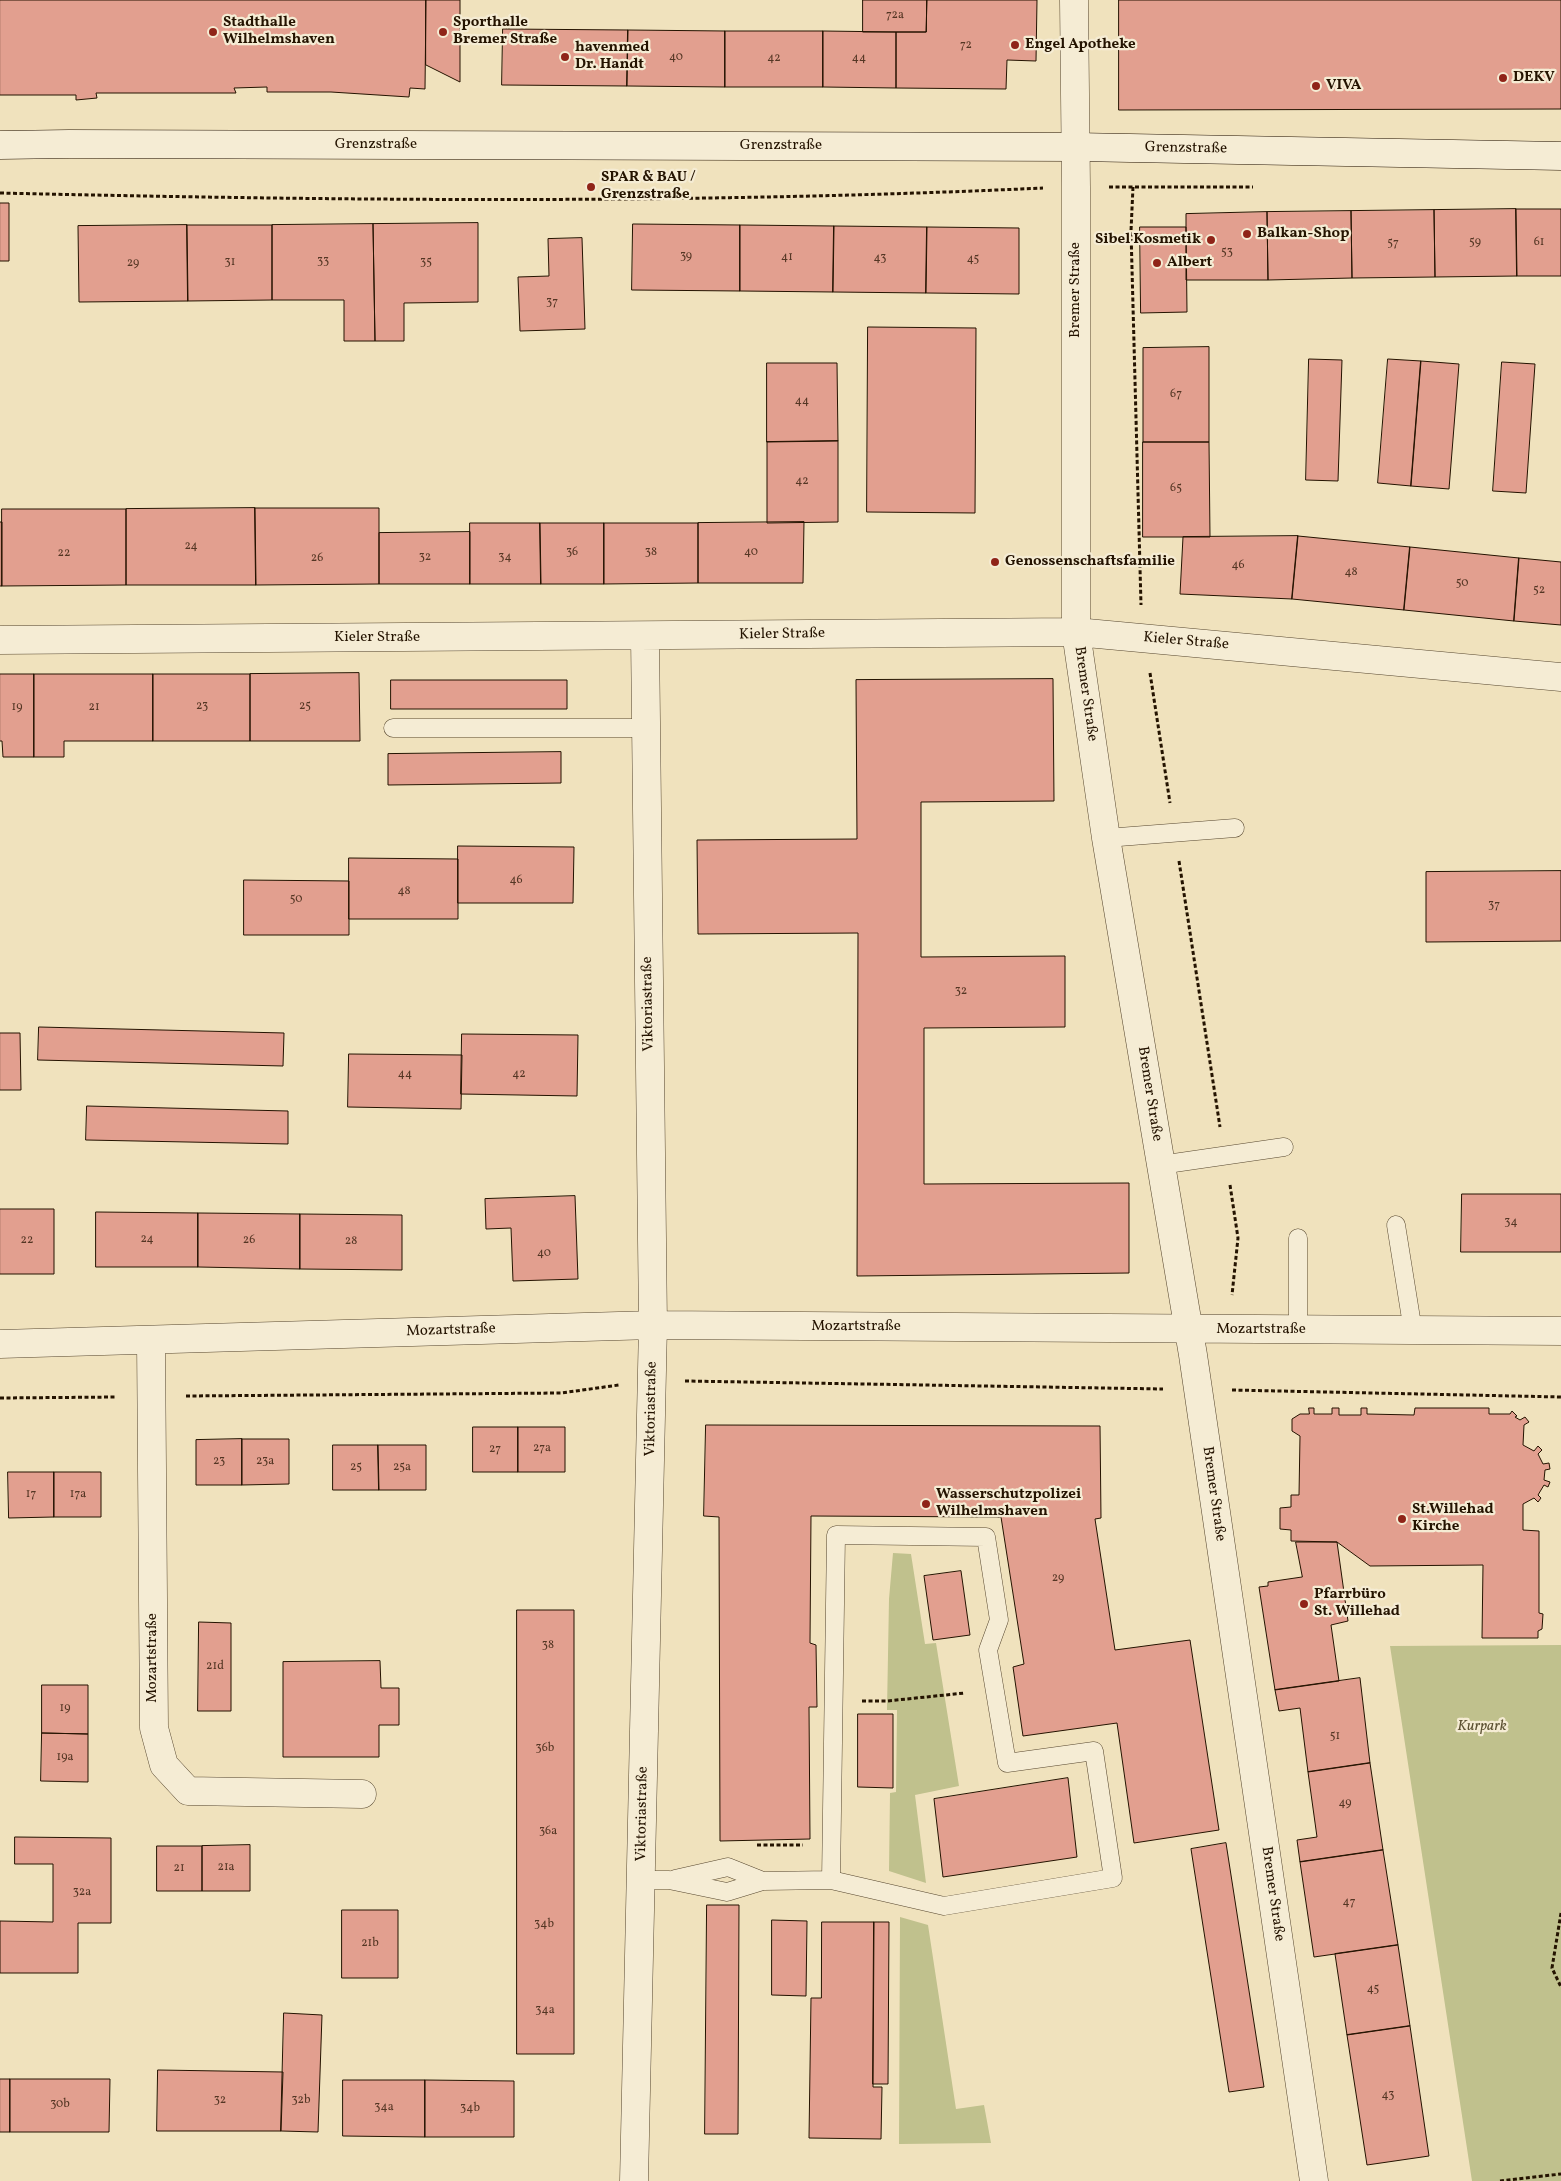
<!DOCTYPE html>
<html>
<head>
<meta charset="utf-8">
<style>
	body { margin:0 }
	canvas { display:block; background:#f0e2bd }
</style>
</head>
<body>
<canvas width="1561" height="2181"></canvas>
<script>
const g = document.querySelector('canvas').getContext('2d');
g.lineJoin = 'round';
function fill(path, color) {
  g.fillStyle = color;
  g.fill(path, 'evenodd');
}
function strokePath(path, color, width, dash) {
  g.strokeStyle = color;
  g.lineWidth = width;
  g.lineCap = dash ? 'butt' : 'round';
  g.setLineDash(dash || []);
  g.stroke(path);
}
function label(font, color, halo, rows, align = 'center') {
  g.font = font + ' Vollkorn,serif';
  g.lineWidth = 4.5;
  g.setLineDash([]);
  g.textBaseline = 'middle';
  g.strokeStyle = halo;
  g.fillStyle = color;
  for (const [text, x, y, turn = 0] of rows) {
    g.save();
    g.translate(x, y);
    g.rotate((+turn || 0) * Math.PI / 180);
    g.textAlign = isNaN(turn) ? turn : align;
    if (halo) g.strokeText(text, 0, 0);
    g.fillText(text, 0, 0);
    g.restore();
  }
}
const green = new Path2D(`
	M893 1553 911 1554 925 1644 936 1643 959 1786 915 1795 926 1883 889 1871 890 1793 896 1792 897 1710H887L889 1599Z
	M1561 1645V2181H1472L1390 1646Z
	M900 1917 928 1925 956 2109 984 2105 991 2143 899 2144Z`);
const building = new Path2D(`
	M0 0H426L425 89 410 88 409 97 331 92H267V87L234 88 236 93H96L97 98 76 100V95H0Z
	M426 0H460V82L426 65Z
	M863 0H927L926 32H863Z
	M927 0H1037L1036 61 1007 60 1006 89 896 88V32H926Z
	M1119 0H1561V109L1119 110Z
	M503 29 628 30 627 86 502 85Z
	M628 30 725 31V87L627 86Z
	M725 31H823V87H725Z
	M823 31 896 32V88L823 87Z
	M0 203H9V261H0Z
	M1516 209 1517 276 1435 277 1434 210Z
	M1516 209H1561V276H1517Z
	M1434 210 1435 277 1352 278 1351 211Z
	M1351 211 1352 278 1268 280 1267 212Z
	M1267 212 1268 280H1186V214Z
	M478 223V302L404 303V341H375L373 224Z
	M373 224 375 341H344V300H272V225Z
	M633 224 740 225V291L632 290Z
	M187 225 188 301 79 302 78 226Z
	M187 225H272V300L188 301Z
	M740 225 834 226 833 292 740 291Z
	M834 226 927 227 926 293 833 292Z
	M927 227 1019 228V294L926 293Z
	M1140 227H1186L1187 312 1141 313Z
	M582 238 585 329 520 331 518 277 549 276 548 239Z
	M868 327 976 328 975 513 867 512Z
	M1209 347V442H1143V348Z
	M1309 359 1342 360 1338 481 1306 480Z
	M1388 359 1421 361 1411 486 1378 483Z
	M1421 361 1459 364 1449 489 1411 486Z
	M1502 362 1535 364 1526 493 1493 491Z
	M767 363H837L838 441 767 442Z
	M838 441V522L767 523V442Z
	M1143 442H1209L1210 537H1143Z
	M255 508 256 585H126V509Z
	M255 508H379V584L256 585Z
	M2 509H126V585L2 586Z
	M0 522H2V586H0Z
	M804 522 803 583H698V523Z
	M470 523H540L541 584H470Z
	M540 523H604V584H541Z
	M604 523H698V583L604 584Z
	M470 532V584H379V533Z
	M1298 536 1292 599 1180 594 1183 537Z
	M1298 536 1410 547 1404 610 1292 599Z
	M1410 547 1519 558 1514 621 1404 610Z
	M1519 558 1561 562V625L1514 621Z
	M359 673 360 741H250V674Z
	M0 674H34V757H3L2 741H0Z
	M34 674H153V741H64V757H34Z
	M153 674H250V741H153Z
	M1053 679 1054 801 921 802V957L1065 956V1027L924 1028V1184L1129 1183V1273L857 1276 858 933 698 934 697 840 857 839 856 680Z
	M391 680H567V709H391Z
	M561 752V783L388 785V754Z
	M458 846 574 847 573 903H458Z
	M349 858 458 859V919H349Z
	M1561 871V941L1426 942V872Z
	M244 880 349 881V935H244Z
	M39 1027 284 1033 283 1066 38 1060Z
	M0 1033H20L21 1090H0Z
	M462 1034 578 1035 577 1096 461 1094Z
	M349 1054 462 1055 461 1109 348 1107Z
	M87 1106 288 1111V1144L86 1140Z
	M1462 1194H1561V1252H1461Z
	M575 1196 578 1279 513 1281 511 1228 486 1229 485 1199Z
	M0 1209H54V1274H0Z
	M96 1212 198 1213V1267H96Z
	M198 1213 300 1214V1269L198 1267Z
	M300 1214 402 1215V1270L300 1269Z
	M1309 1408H1314V1414H1332V1408H1339V1415H1361V1408H1367V1414L1414 1415 1415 1408H1489V1414H1510L1512 1411 1517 1416 1515 1417 1520 1420 1525 1417 1529 1422 1524 1425 1523 1445 1534 1451 1538 1446 1542 1450 1538 1454 1543 1464 1549 1463 1550 1469 1545 1470 1544 1480 1550 1482 1548 1487 1544 1485 1538 1495 1541 1498 1538 1502 1534 1498 1523 1504V1530L1539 1531V1613L1543 1614 1542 1629 1538 1631V1638H1482L1483 1565 1370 1566 1337 1542 1291 1541V1530L1280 1529V1508L1291 1507V1495H1299L1300 1436 1292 1431V1419L1300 1414H1309Z
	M706 1425 1100 1426 1101 1518 1095 1519 1115 1650 1190 1640 1219 1830 1134 1843 1117 1723 1023 1736 1013 1667 1024 1664 1001 1517 811 1516 810 1643 816 1645 817 1707H809L810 1839 720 1841 719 1517 704 1516Z
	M473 1427H518V1472H473Z
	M518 1427H565V1472H518Z
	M242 1439V1485H196V1440Z
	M242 1439H289V1484L242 1485Z
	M333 1445H378L379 1490H333Z
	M378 1445H426V1490H379Z
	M8 1472H54V1517L9 1518Z
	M54 1472H101V1517H54Z
	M1296 1542H1337L1348 1621 1331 1625 1339 1681 1275 1690 1259 1587 1268 1586V1582L1302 1577Z
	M961 1571 970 1635 933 1640 924 1576Z
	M517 1610H574V2054H517Z
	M199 1622 231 1623V1711H198Z
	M380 1661 381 1688H399V1725H379V1757H283V1662Z
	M1360 1678 1370 1763 1308 1772 1300 1708 1279 1711 1275 1690Z
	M42 1685H88V1734L42 1733Z
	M858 1714H893V1788L858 1787Z
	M42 1733 88 1734V1782L41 1781Z
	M1370 1763 1383 1850 1300 1862 1297 1840 1317 1837 1308 1772Z
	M1068 1778 1077 1857 943 1877 934 1799Z
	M15 1837 111 1838V1923H78V1973H0V1921L53 1922V1864H15Z
	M1226 1843 1264 2087 1229 2092 1191 1849Z
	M250 1845V1891H202V1846Z
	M157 1846H202V1891H157Z
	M1383 1850 1398 1945 1314 1957 1300 1862Z
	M707 1905H739L738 2134H705Z
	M342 1910H398V1978H342Z
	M772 1920 807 1921 806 1996 772 1995Z
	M822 1922H874L873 2087H882L881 2139 809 2138 811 1998H821Z
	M874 1922H889L888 2084H873Z
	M1398 1945 1410 2026 1347 2035 1335 1954Z
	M284 2013 322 2015 318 2132 281 2131Z
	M1410 2026 1429 2156 1367 2165 1347 2035Z
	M158 2070 283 2072 281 2131H157Z
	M0 2079H10V2132H0Z
	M10 2079H110L109 2132H10Z
	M343 2080H425V2137L343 2136Z
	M425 2080 514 2081V2137H425Z`);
const path = new Path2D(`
	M1109 187H1253
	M1133 187 1131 231 1141 605
	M0 193C348 201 696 204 1043 188
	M1150 673 1170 803
	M1179 861 1220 1127
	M1230 1185 1238 1238 1232 1295
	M685 1381 1163 1389
	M1232 1390 1561 1397
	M186 1396 561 1393 619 1385
	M0 1398 117 1397
	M862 1701H887L965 1693
	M757 1845H803
	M1561 1913 1552 1968 1561 1987
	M1500 2181 1561 2174`);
const lane = new Path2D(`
	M393 728H646
	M1106 838 1235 828
	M1160 1165 1284 1147
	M1396 1225 1413 1331
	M1298 1330V1238
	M675 1879 728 1867 763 1881
	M642 1880H669L727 1892 763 1881 831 1880 944 1906 1113 1878 1094 1751 1007 1763 988 1650 999 1620 986 1537 836 1535 831 1880`);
const street = new Path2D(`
	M1074 0 1076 187V632L1106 838 1193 1355 1314 2181
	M0 640 1076 632 1561 677
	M151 1340 154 1728 164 1765 188 1791 362 1794
	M0 1344 653 1325 1561 1331
	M634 2181 653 1325 645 636`);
const secondary = new Path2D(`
	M0 145 69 144 1076 147 1561 156`);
const markers = [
	[213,32,5,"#8f2418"],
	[443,32,5,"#8f2418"],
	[1015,45,5,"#8f2418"],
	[565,57,5,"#8f2418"],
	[1503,78,5,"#8f2418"],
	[1316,86,5,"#8f2418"],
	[591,187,5,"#8f2418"],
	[1247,234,5,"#8f2418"],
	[1211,240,5,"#8f2418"],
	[1157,263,5,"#8f2418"],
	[995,562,5,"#8f2418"],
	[926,1504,5,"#8f2418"],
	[1402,1519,5,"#8f2418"],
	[1304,1604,5,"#8f2418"]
];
const numberNames = [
	["72a",895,16],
	["72",966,46],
	["40",676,58],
	["42",774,59],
	["44",859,59],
	["59",1475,243],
	["61",1539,243],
	["57",1393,244],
	["53",1227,253],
	["39",686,257],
	["41",787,258],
	["43",880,259],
	["45",973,260],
	["33",323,262],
	["31",230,263],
	["35",426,263],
	["29",133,264],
	["37",552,303],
	["67",1176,395],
	["44",802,402],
	["42",802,482],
	["65",1176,489],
	["24",191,547],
	["36",572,553],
	["38",651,553],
	["40",751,553],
	["22",64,554],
	["32",425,558],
	["34",505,558],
	["26",317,559],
	["46",1238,566],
	["48",1351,573],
	["50",1462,584],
	["52",1539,591],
	["23",202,707],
	["25",305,707],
	["19",17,708],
	["21",94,708],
	["46",516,881],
	["48",404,892],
	["50",296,900],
	["37",1494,906],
	["32",961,992],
	["44",405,1075],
	["42",519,1075],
	["34",1511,1223],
	["24",147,1240],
	["22",27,1241],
	["26",249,1241],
	["28",351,1242],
	["40",544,1254],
	["27a",542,1449],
	["27",495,1450],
	["23",219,1462],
	["23a",265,1462],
	["25",356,1468],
	["25a",402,1468],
	["17",31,1495],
	["17a",78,1495],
	["29",1058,1579],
	["38",548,1646],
	["21d",215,1667],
	["19",65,1709],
	["51",1335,1737],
	["36b",545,1749],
	["19a",65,1758],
	["49",1345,1804],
	["36a",548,1832],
	["21a",226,1868],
	["21",179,1869],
	["32a",82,1893],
	["47",1349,1903],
	["34b",544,1925],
	["21b",370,1944],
	["45",1373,1990],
	["34a",545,2011],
	["43",1388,2096],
	["32",220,2101],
	["32b",301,2101],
	["30b",60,2105],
	["34a",384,2108],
	["34b",470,2109]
];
const poiNames = [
	["Stadthalle",223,23],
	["Wilhelmshaven",223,40],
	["Sporthalle",453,23],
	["Bremer Straße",453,40],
	["Engel Apotheke",1025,45],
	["havenmed",575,48],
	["Dr. Handt",575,65],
	["DEKV",1513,78],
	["VIVA",1326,86],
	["SPAR & BAU /",601,178],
	["Grenzstraße",601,195],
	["Balkan-Shop",1257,234],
	["Sibel Kosmetik",1201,240,"right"],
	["Albert",1167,263],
	["Genossenschaftsfamilie",1005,562],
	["Wasserschutzpolizei",936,1495],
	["Wilhelmshaven",936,1512],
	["St.Willehad",1412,1510],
	["Kirche",1412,1527],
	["Pfarrbüro",1314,1595],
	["St. Willehad",1314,1612]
];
const streetNames = [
	["Grenzstraße",376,145],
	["Grenzstraße",781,146],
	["Grenzstraße",1186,149,1],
	["Bremer Straße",1076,290,-90],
	["Kieler Straße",782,635,-1],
	["Kieler Straße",377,638],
	["Kieler Straße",1186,642,5],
	["Bremer Straße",1085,694,82],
	["Viktoriastraße",649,1004,-91],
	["Bremer Straße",1149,1094,81],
	["Mozartstraße",856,1327],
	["Mozartstraße",1261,1330],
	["Mozartstraße",451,1331,-2],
	["Viktoriastraße",652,1409,-89],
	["Bremer Straße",1213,1494,82],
	["Mozartstraße",153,1658,-90],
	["Viktoriastraße",643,1814,-89],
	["Bremer Straße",1272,1894,82]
];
const parkNames = [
	["Kurpark",1482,1727]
];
fill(green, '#c0c18d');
fill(building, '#e29f8f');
strokePath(building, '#241300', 1);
strokePath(lane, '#57472f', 19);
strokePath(street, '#57472f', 29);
strokePath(secondary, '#241300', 29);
strokePath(path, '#241300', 3, [4, 2.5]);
strokePath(lane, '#f5ecd4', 18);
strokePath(street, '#f5ecd4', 28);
strokePath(secondary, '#f5ecd4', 28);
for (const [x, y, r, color] of markers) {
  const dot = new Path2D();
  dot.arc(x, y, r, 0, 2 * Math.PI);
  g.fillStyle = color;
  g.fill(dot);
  strokePath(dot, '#f5ecd4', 2);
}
label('12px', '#543624', null, numberNames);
label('bold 15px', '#241300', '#f5ecd4', poiNames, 'left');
label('15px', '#241300', '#f5ecd4', streetNames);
label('italic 15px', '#5b5031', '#f5ecd4', parkNames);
</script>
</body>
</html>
